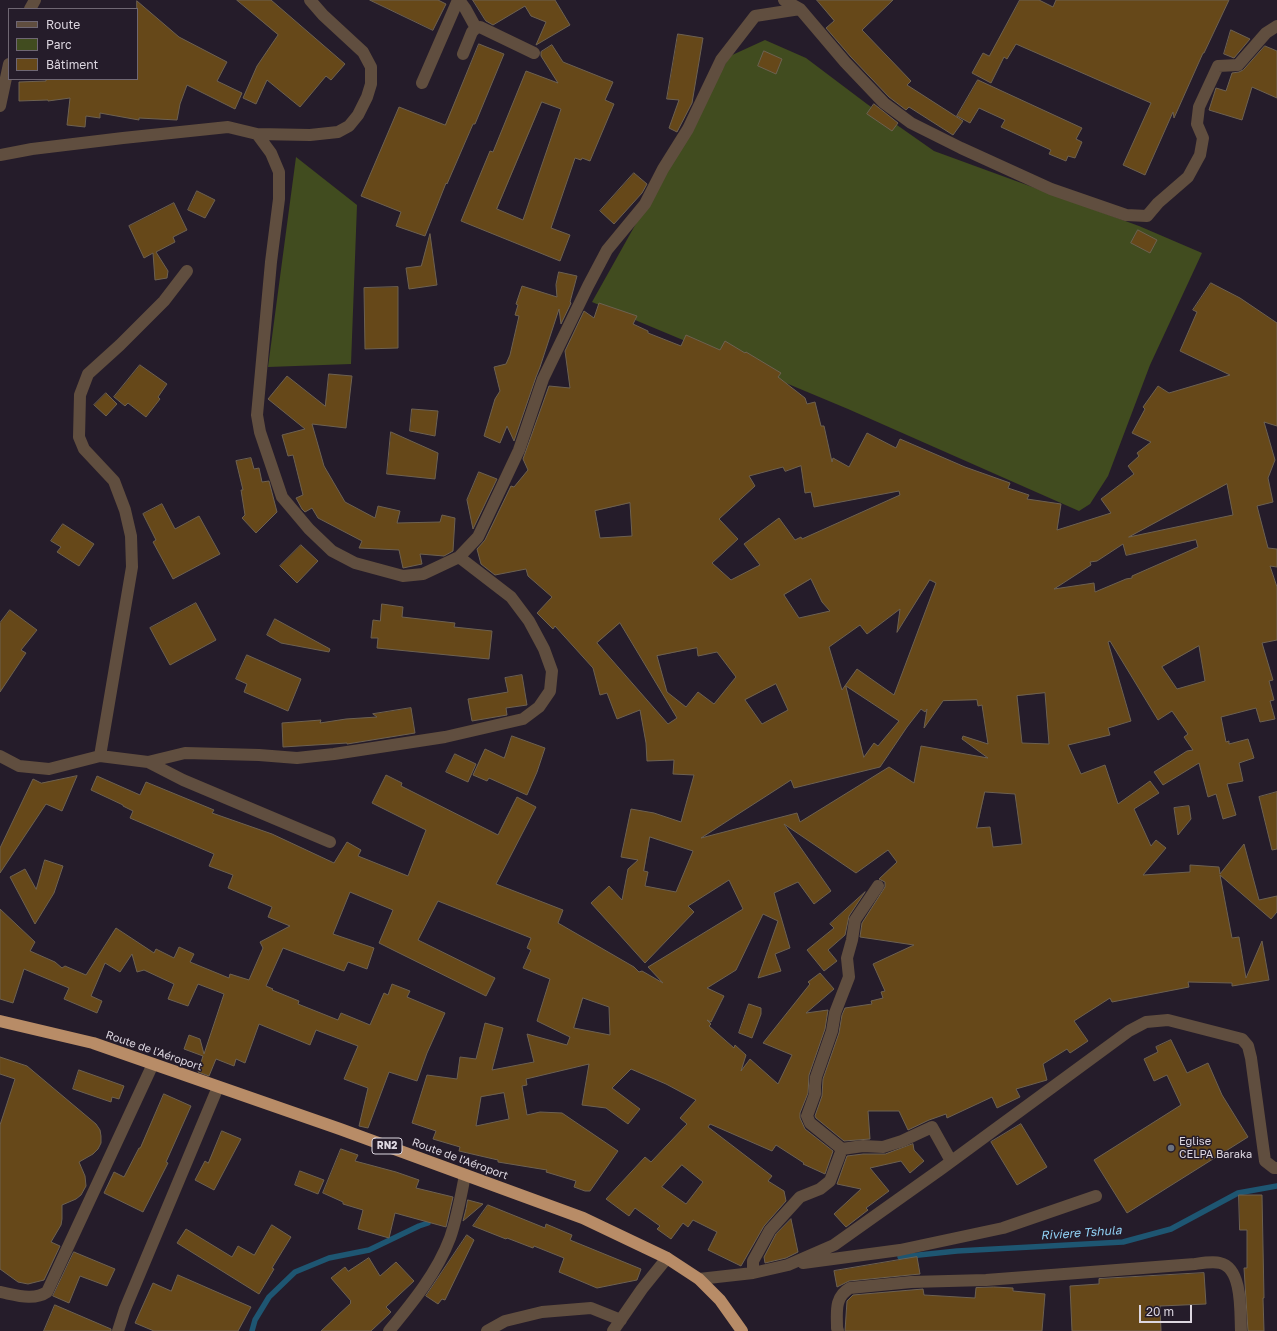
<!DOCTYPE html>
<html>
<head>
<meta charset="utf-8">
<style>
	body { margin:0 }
	#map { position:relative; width:1277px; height:1331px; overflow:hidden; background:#251c2a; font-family:"Golos Text",sans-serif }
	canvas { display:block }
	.legend { position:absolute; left:8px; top:8px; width:130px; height:72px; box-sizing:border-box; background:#251c2a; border:1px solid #6f6773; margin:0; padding:5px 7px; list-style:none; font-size:12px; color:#ddd7e1 }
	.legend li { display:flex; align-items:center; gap:8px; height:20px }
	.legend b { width:20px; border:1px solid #6f6773 }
	.scale { position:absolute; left:1139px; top:1305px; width:53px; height:18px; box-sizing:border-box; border:2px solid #ddd7e1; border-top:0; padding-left:5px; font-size:12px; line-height:14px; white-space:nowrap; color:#ddd7e1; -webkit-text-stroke:3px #251c2a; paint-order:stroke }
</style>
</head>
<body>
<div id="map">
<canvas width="1277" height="1331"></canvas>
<ul class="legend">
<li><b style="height:5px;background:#604e3f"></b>Route</li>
<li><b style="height:11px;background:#414c1f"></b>Parc</li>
<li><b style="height:11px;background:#664819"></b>Bâtiment</li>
</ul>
<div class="scale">20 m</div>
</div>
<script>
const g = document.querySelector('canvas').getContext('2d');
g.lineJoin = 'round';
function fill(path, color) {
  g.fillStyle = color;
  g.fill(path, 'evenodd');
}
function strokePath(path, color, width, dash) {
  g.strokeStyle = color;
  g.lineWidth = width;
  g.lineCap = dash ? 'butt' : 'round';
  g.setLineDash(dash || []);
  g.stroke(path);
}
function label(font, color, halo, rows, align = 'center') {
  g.font = font + ' "Golos Text",sans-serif';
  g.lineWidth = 3;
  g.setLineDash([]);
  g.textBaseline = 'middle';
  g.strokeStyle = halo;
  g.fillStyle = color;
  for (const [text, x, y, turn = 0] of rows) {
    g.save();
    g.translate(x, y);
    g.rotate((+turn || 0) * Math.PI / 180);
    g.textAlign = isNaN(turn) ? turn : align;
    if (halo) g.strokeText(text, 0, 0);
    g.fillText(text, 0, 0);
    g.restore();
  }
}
const green = new Path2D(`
	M765 40 806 58 867 104 934 151 1139 226 1202 253 1150 365 1108 476 1090 504 1079 511 848 409 592 302 730 56Z
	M296 157 357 205 351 364 268 367Z`);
const stream = new Path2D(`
	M900 1257 957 1251 1123 1242 1171 1229 1238 1193 1277 1186
	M252 1331 255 1320 269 1297 295 1272 329 1258 369 1250 419 1226 428 1223`);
const building = new Path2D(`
	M237 0H271L345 64 331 80 326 76 300 107 267 80 256 104 243 98 257 66 278 35Z
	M370 0H438L446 4 433 30Z
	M473 0H555L570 25 536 45 546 22 531 16 525 6 493 25 486 21Z
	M817 0H893L862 30 911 81 907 85 963 121 953 135 909 107 906 110 889 97 851 57 826 28 834 21Z
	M1020 0H1039L1053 7 1056 0H1229L1204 53H1203L1174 118 1173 112 1145 175 1123 165 1151 103 1016 44 1007 59 1004 57 991 83 972 73 983 53 989 56Z
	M137 1 179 37 227 62 217 81 242 93 235 109 187 85 180 104 177 120 139 118V120L100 113V118L86 116 85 127 67 125 70 98 48 101V100L19 101V82L46 81V79H137Z
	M1231 30 1250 39 1234 58 1224 54Z
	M678 34 703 38 692 103 677 132 669 128 679 100 667 99Z
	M479 44 504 54 475 124H473L447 184 446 183 425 236 396 226 401 212 361 196 399 107 445 125Z
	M552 45 563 62 613 82 605 100 614 104 590 161 582 158 581 160 575 158 551 228 570 235 560 261 461 221 490 151 493 152 526 71 558 83 541 56V52ZM542 102 561 109 523 220 497 209Z
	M1265 46 1277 51V98L1252 87 1242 120 1209 110 1216 88 1226 91 1232 73 1239 72 1243 70Z
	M764 51 782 59 776 74 758 66Z
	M978 80 1082 128 1076 139 1082 142 1075 158 1068 156 1066 161 1049 154 1051 150 1001 127 1005 120 979 108 970 123 957 116Z
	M874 104 898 123 892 131 867 114Z
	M634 173 647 184 642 193 614 224 600 211Z
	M197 191 215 200 205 218 188 210Z
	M174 203 187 230 173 237 175 242 156 252 168 271 167 278 155 280 153 253 144 258 129 226Z
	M1138 230 1157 240 1150 253 1131 243Z
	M430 234 437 285 409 289 406 268 421 266Z
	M559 272 577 276 570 302 571 303 561 324 559 309 540 367 536 377 514 441 507 426 500 443 484 436 495 399 500 391 494 367 506 364 510 355 519 316 515 315 518 305 516 304 522 286 557 297 556 285Z
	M1211 283 1240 298 1277 323V426L1264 422 1275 460 1268 478 1273 502 1257 506 1268 548 1277 549V567L1270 566 1277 587V640L1262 643 1273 680 1269 681 1274 700 1270 701 1275 719 1260 722 1256 708 1221 717 1226 742 1229 741V744L1248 739 1254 758 1239 763 1243 781 1227 784 1236 815 1223 819 1216 794 1208 797 1199 763 1163 785 1154 772 1187 751 1193 750 1184 737 1188 734 1172 711 1158 720 1110 641 1108 642 1131 721 1108 728 1110 735 1068 745 1081 774 1105 765 1118 804 1150 781 1159 793 1134 809 1151 846 1156 840 1166 848 1143 875 1190 872V865L1219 867 1220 874 1244 844 1259 900 1277 896V912L1271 919 1220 875 1232 938 1239 937 1246 978 1262 941 1269 980 1232 986V983L1188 982 1189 987 1112 1002 1110 998 1074 1021 1088 1041 1070 1053 1067 1049 1043 1064 1047 1080 1016 1089 1020 1097 997 1108 992 1097 947 1118 946 1114 929 1120 908 1130 899 1111H868L870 1139 844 1141 816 1118 815 1116 822 1096 823 1079 839 1033 842 1015 845 1008 872 1004 871 1001 883 998 881 992 885 991 873 964 914 945 860 937 862 923 885 887V882L879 879 897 862 888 850 856 873 784 824 831 891 814 904 798 882 774 893 790 948 775 954 781 971 758 978 778 921 763 914 736 970 707 988 724 996 711 1022 707 1020 711 1024 709 1026 734 1048 735 1045 746 1055 741 1071 750 1059 778 1084 792 1055 763 1043 810 984 808 982 820 973 834 989 806 1013 828 1010 825 1029 809 1075 808 1093 800 1113V1118L805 1129 833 1151 825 1174 803 1164 804 1163 776 1145 772 1151 710 1124 708 1127 772 1176 768 1181 784 1191 786 1201 764 1226 741 1266 708 1250 717 1232 693 1220 688 1227 683 1223 671 1239 657 1229 660 1226 635 1208 629 1216 606 1199 645 1157 651 1162 687 1124 680 1118 696 1100 666 1084 631 1069 612 1088 640 1109 628 1124 606 1108 582 1105 589 1064 526 1079 527 1085 522 1086 527 1115 540 1112 562 1113 618 1151 590 1191H585L574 1187 576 1181 546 1172 547 1170 498 1162V1160L459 1151 460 1147 433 1139 436 1131 412 1123 427 1075 457 1079 460 1057 476 1059 485 1023 503 1028 492 1070 534 1062 527 1034 567 1045 570 1037 537 1021 550 979 523 968 531 950 527 948 531 938 438 901 418 940 495 978 486 996 379 943 393 910 350 892 333 934 374 948 367 969 348 962 344 971 283 948 266 986 273 989 272 990 299 1001 298 1004 338 1020 341 1013 370 1025 384 993 388 995 392 984 410 991 407 997 445 1013 427 1053 417 1081 389 1072 368 1128 359 1126 368 1088 344 1079 358 1046 316 1030 310 1045 259 1024 245 1063 236 1059 234 1066 216 1059 209 1076 198 1072 203 1056 184 1049 189 1035 200 1039 204 1054 224 994 198 984 188 1006 168 999 174 984 144 970 137 972 132 954 120 972 105 963 91 996 102 1001 97 1013 64 999 69 988 24 969 13 1003 0 999V909L35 942 30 951 55 962 62 968 65 966 86 975 116 928 154 953 156 949 174 958 179 947 194 954 190 962 229 978 230 974 249 980 263 948 260 942 290 926 268 917 272 907 228 888 233 875 209 866 214 854 130 818 133 811 123 806V805L91 790 97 776 140 795 146 782 214 810 212 813 272 834 334 863 347 842 361 850 358 856 408 876 426 830 372 803 386 775 402 783 401 786 498 835 517 797 536 807 496 884 563 910 558 923 634 967 639 972 642 971 663 983 648 967 743 909 729 880 688 906 694 912 645 963 591 903 609 886 622 900 628 869 638 860 621 857 631 809 654 813 681 822 694 775 673 774 674 760 647 761 646 743 640 710 617 719 607 693 600 695 593 668 555 626 553 629 537 613 552 597 528 576 526 569 495 575 481 564 477 549 485 540 511 486 514 487 528 470 523 459 549 386 570 388 565 351 584 311 594 318 599 303 637 316 633 324 648 331V333L681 346 686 335 720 350 725 341 745 353 746 352 781 373 778 377 805 398 807 404 815 402 821 426H824L832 462 833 458 849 467 867 433 896 448 900 439 965 467 1010 483 1008 488 1029 495 1027 499 1061 504 1057 530 1111 513 1101 499 1134 474 1128 466 1139 456 1137 453 1151 442 1132 433 1145 409 1143 407 1158 386 1169 393 1230 375 1180 351 1197 312 1193 310ZM801 466 805 493 811 492 814 507 899 491 900 495 802 539 801 537 795 540 779 518 744 544 760 565 731 580 712 563 738 539 719 519 755 486 749 476 783 467 785 471ZM1227 484 1233 515 1129 537ZM630 503 632 536 600 538 595 511ZM1196 540 1198 547 1132 576V578L1126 579 1095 592 1094 583 1054 589 1091 565 1090 562 1097 561 1123 544 1126 555ZM811 579 822 602 830 611 799 618 784 595ZM930 580 936 583 894 695 857 669 842 690 829 647 860 625 867 634 900 609 897 632ZM620 623 677 718 668 724 597 643ZM1199 646 1205 681 1177 689 1162 667ZM697 648 698 656 717 652 736 677 714 704 698 692 686 707 667 692 657 656ZM776 684 788 710 762 724 745 700ZM846 686 899 721 878 746 874 743 864 757ZM1045 693 1049 744 1022 743 1017 696ZM977 700 978 706 982 705 988 744 963 736 962 739 988 758 921 746 914 783 889 767 800 822 797 813 701 838 791 780 794 788 880 767 907 727 921 709 925 712 927 709 924 728 943 701ZM985 792 1015 794 1022 844 993 847 990 827 977 828ZM650 837 693 851 676 892 645 886 648 872 644 871ZM583 998 609 1007 610 1035 574 1028ZM504 1093 509 1119 476 1126 481 1097ZM682 1165 703 1182 686 1204 662 1187Z
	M398 287V348L365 349 364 288Z
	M140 365 167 384 158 397 160 399 146 417 128 403 125 406 114 397Z
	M329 374 352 376 346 428 312 424 324 466 345 502 375 518 378 506 400 511 397 523 440 522 442 515 455 518 453 551 444 556 420 554 422 564 403 568 399 550 359 548 362 541 318 518 312 508 305 512 302 509 296 498 303 495 293 455 288 456 282 435 305 429 268 399 287 376 325 406Z
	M106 393 117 404 106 416 94 405Z
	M412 409 438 411 435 436 410 431Z
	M391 432 438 453 435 479 387 474Z
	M251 458 254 469 259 468 262 482 269 481 277 512 256 533 242 518 245 515 241 490H243L236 461Z
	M479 472 497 479 473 529 467 500Z
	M162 504 175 529 199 516 220 554 173 579 153 542 156 540 143 514Z
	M63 524 94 544 79 566 57 552 61 547 51 541Z
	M301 545 318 561 297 583 280 566Z
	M196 603 216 640 170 665 150 628Z
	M382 604 403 607 402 617 455 623 454 627 492 631 489 659 377 648 378 638H371L373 620 380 621Z
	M10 610 37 630 21 650 26 653 0 692V623Z
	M275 619 330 649 329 652 281 643 267 635Z
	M247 655 301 679 288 711 244 692 247 684 236 679Z
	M522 675 527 705 506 708 507 715 472 721 468 699 508 692 505 678Z
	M411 708 415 733 347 744V743L283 747 282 723 321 720 320 723 346 719 377 717 373 714Z
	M512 736 545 748 537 772 527 795 489 778 487 781 473 775 485 749 504 758Z
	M455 754 476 764 468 782 446 772Z
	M77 776 62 811 46 804 0 873V848L33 779 41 783Z
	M1277 792V849L1272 850 1259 797Z
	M1189 806 1191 819 1178 835 1174 808Z
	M45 860 63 866 54 893 35 924 10 877 25 869 36 889Z
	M865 892 849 916 845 935 828 950 837 961 824 971 807 950 834 928 830 924Z
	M749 1004 761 1008V1014L752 1038 739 1033Z
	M1171 1040 1187 1073 1208 1063 1222 1095 1248 1137 1127 1213 1094 1160 1181 1105 1167 1075 1154 1081 1144 1059 1158 1052 1156 1047Z
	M0 1057 27 1066 96 1124 100 1130 101 1136V1143L98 1149 93 1154 79 1162 85 1176 86 1186 81 1195 76 1199 62 1205V1219L61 1225 51 1242 60 1246 44 1280 28 1284 18 1282 0 1269V1125L15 1079 0 1074Z
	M79 1070 124 1086 119 1099 112 1097 111 1102 73 1089Z
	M164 1094 191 1106 166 1162 168 1163 143 1212 104 1193 114 1172 124 1177 139 1148H140Z
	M1021 1124 1047 1167 1017 1185 991 1142Z
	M222 1131 241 1139 214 1190 195 1180 205 1161 208 1163Z
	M913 1144 914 1150 924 1161 910 1173 901 1161 870 1168 889 1191 866 1208 868 1210 846 1227 834 1214 861 1189 837 1184 847 1156 863 1154H885Z
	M341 1149 358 1155 355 1161 396 1172 419 1180 416 1188 453 1197 446 1227 395 1213 389 1238 358 1229 363 1210 343 1204V1202L323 1193Z
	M300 1171 324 1180 318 1194 295 1185Z
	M1239 1195H1262L1264 1298H1263L1264 1331H1248L1244 1268H1247V1230H1240Z
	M468 1200 483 1204 463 1221 466 1209Z
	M488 1205 545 1228 546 1224 572 1235 570 1240 641 1269 637 1280 597 1288 559 1272 564 1258 534 1246 533 1248 507 1238 506 1239 473 1226Z
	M791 1219 798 1252 786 1258 765 1263 764 1257 776 1234Z
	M272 1225 291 1237 272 1268 274 1269 259 1294 177 1243 186 1229 232 1257 238 1246 254 1255Z
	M467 1235 474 1240 445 1300 442 1299 438 1304 426 1296Z
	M74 1252 115 1269 107 1286 80 1276 69 1303 53 1296Z
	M917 1257 920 1274 849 1281 837 1287 834 1271Z
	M369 1258 380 1276 396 1262 414 1281 386 1307 391 1312 371 1331H321L351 1303 350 1302 351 1301 331 1278 345 1267 348 1271Z
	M1204 1273 1206 1304 1160 1306 1161 1331H1072L1070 1286 1099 1284V1279Z
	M178 1275 251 1307 238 1331H154L135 1323 153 1283 171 1291Z
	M994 1287 1013 1288V1291L1045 1294 1042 1331H845L847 1301 853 1295 923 1289 924 1295 975 1298 976 1288Z
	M55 1305 111 1329V1331H44Z`);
const minor = new Path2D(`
	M459 0 465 8 476 28 480 27 534 53
	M784 0 800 9 845 62 884 103 911 123 961 148 1051 189 1126 215 1147 216 1158 203 1188 177 1200 155 1203 138 1197 124 1199 107 1218 66 1238 65 1266 33 1277 26
	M30 9 35 0
	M463 54 472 32 476 28
	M422 83 458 0
	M0 106 9 64
	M257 134 310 135 338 132 349 126 358 115 367 97 371 84V67L363 52 323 15 310 0
	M0 155 32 149 123 138 228 127 257 134 271 153 279 172V199L271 262 257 415 260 432 282 497 309 529 332 551 355 563 403 576 423 574 459 557 478 537 519 450 543 379 588 286 607 250 645 204 663 169 688 129 721 60 755 16 800 9
	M0 756 19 766 49 769 100 756 148 762 185 753 259 755 297 758 334 754 445 737 523 719 539 707 550 691 552 671 544 649 529 621 511 597 459 557
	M100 756 132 567 131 536 125 510 114 481 84 449 79 437 80 395 88 374 120 345 164 301 187 271
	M148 762 183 780 330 842
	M878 886 855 920 852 940 847 958 849 977 835 1013 832 1031 816 1077 815 1086V1094L807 1116 810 1123 842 1149 863 1146 883 1147 902 1141 932 1127 951 1161
	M803 1263 900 1250 1003 1228 1096 1196
	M753 1273V1261L770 1230 800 1197 820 1189 830 1181 842 1149
	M699 1279 753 1273 788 1265 834 1245 941 1169 1129 1031 1146 1022 1168 1020 1242 1039 1248 1046 1251 1058 1265 1161 1274 1168H1277
	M0 1292C16 1295 34 1301 47 1292L153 1064
	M118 1331 125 1309 218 1087
	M389 1331C412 1303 437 1273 450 1238 457 1218 461 1196 465 1175
	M487 1331 505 1321 542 1312 591 1308 621 1320
	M613 1331 642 1289 667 1258
	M838 1331 837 1328C837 1312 834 1297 850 1288L911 1282 986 1280 1195 1264C1202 1263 1213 1261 1220 1263 1243 1268 1240 1313 1241 1331`);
const highway = new Path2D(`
	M0 1021 93 1043 340 1129 583 1218 667 1258 699 1279 720 1300 742 1331`);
const markers = [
	[1171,1148,4,"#6b7280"]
];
const shields = [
	[387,1146,30]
];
const shieldNames = [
	["RN2",387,1146]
];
const streetNames = [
	["Route de l'Aéroport",154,1051,19],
	["Route de l'Aéroport",460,1159,20]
];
const poiNames = [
	["Eglise",1179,1142],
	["CELPA Baraka",1179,1155]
];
const waterNames = [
	["Riviere Tshula",1081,1233,-4]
];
fill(green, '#414c1f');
strokePath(stream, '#1e5672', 5.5);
fill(building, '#664819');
strokePath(building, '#6d6151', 1);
strokePath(minor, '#604e3f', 12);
strokePath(highway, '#b88c67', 12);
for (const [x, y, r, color] of markers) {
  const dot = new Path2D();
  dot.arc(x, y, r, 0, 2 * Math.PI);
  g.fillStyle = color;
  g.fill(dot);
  strokePath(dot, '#251c2a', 1.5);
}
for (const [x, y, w] of shields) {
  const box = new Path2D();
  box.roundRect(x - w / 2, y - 8, w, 16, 3);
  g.fillStyle = '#251c2a';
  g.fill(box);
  strokePath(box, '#ddd7e1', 1);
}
label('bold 10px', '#ddd7e1', null, shieldNames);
label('11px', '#ddd7e1', '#251c2a', streetNames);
label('11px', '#ddd7e1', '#251c2a', poiNames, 'left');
label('italic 12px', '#90d1f5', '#251c2a', waterNames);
</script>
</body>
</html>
